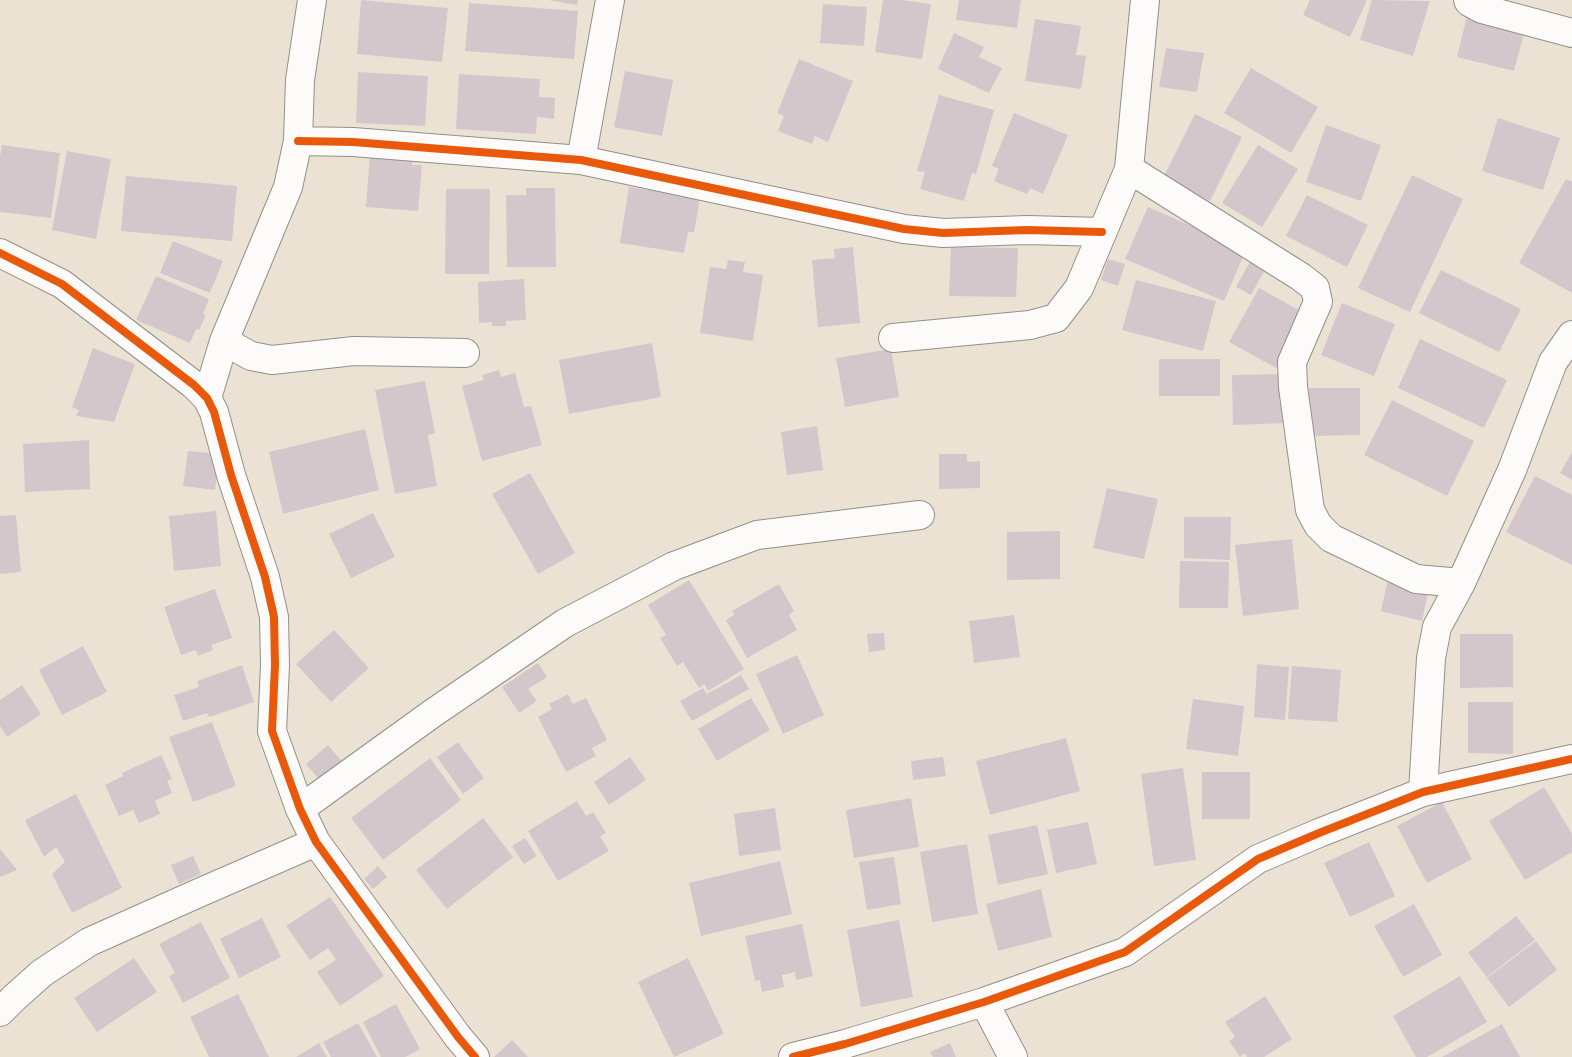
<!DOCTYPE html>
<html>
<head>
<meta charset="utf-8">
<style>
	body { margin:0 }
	canvas { display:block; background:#ebe2d4 }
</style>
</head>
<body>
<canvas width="1572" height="1057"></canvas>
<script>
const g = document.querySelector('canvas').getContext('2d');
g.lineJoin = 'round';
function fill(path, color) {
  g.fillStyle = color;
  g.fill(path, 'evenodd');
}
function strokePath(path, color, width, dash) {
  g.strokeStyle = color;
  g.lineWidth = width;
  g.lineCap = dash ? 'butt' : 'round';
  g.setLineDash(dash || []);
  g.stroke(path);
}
const building = new Path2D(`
	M361 0 448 8 442 62 357 54Z
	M548 0H578L577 5Z
	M883 0H901L931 4 922 59 875 52Z
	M959 0H1021L1017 28 956 20Z
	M1310 0H1367L1350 37 1303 15Z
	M1372 0 1430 1 1413 56 1360 40Z
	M469 3 578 11 574 59 465 51Z
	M823 4 867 7 864 46 820 43Z
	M1468 12 1526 26 1514 71 1457 57Z
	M1035 19 1081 26 1076 55 1086 56 1081 89 1025 81Z
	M954 33 984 47 979 57 1002 68 989 93 938 69Z
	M1166 48 1204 53 1197 92 1159 87Z
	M799 59 853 81 828 142 815 136 812 144 778 131 784 116 777 113Z
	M1251 68 1318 107 1291 153 1224 113Z
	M625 71 673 80 662 136 614 127Z
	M358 72 428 76 425 126 356 123Z
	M459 74 540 79 539 97 555 98 554 119 537 117 536 134 456 129Z
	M939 95 994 110 976 174 972 173 964 201 920 189 925 172 917 171Z
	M1014 113 1068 135 1043 194 1030 188 1027 194 994 181 999 169 992 166Z
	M1195 114 1242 137 1210 201 1163 178Z
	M1498 118 1560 138 1543 190 1482 171Z
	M1326 125 1381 145 1361 201 1306 182Z
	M2 145 60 153 51 218 0 212V156Z
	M1258 145 1298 169 1262 227 1222 203Z
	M67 151 111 159 96 239 52 230Z
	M370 154 413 157 412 165H422L418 211 366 207Z
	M1412 175 1463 199 1410 312 1358 288Z
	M126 176 237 186 232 241 121 231Z
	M1566 179 1572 182V293L1519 263Z
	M629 187 700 198 694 232H688L684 253 620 243Z
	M526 188H555L556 267H507L506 195H526Z
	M446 189H490L489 274H445Z
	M1307 195 1368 225 1347 267 1286 236Z
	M1148 207 1246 250 1224 301 1125 259Z
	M173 241 223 261 210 293 160 273Z
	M853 247 860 323 818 327 812 260 835 258 834 249Z
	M951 247 1018 248 1016 297 949 296Z
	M1254 254 1269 262 1251 295 1236 287Z
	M1108 259 1125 264 1118 286 1101 280Z
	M728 260 745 262 743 272 763 275 753 341 700 333 710 267 726 269Z
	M1441 270 1521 309 1499 352 1419 313Z
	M156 276 209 299 203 314 206 315 199 330 196 329 190 343 136 320Z
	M524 279 526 320 506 321V326H492V322L479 323 478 282Z
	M1136 280 1216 301 1203 351 1122 330Z
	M1259 288 1306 314 1276 368 1229 342Z
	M1342 303 1395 324 1374 376 1321 355Z
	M1420 339 1507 380 1484 428 1398 388Z
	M652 343 661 397 569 414 559 360Z
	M93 348 135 364 114 422 76 416 79 410 72 407Z
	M891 349 899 397 845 407 836 358Z
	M1159 359H1220V396H1159Z
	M499 370 501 377 515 373 524 407 531 406 542 445 482 461 462 386 484 380 482 375Z
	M1285 374 1286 423 1233 425 1232 375Z
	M425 381 435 433 428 435 437 486 395 494 375 390Z
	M1309 388H1360V435L1309 436Z
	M1392 400 1474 441 1447 496 1364 455Z
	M817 426 823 470 787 475 781 432Z
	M365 429 379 490 283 514 269 452Z
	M89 440 90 489 25 492 23 444Z
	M188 451 219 454 215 490 183 486Z
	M1572 452V480L1560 473Z
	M939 454H967V462L980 461V488L939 489Z
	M530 473 575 553 538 574 492 494Z
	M1535 476 1572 495V565L1506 532Z
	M1107 488 1158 499 1144 559 1093 548Z
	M216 511 221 566 174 571 169 516Z
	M373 513 395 557 351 578 329 534Z
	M16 515 21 572 0 574V516Z
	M1184 517H1231L1230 560 1184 558Z
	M1060 531V579L1007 580V532Z
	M1292 539 1299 609 1243 616 1235 545Z
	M1180 561 1229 562 1228 608H1179Z
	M1388 579 1429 588 1422 621 1381 611Z
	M689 580 744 669 708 691 704 684 699 688 683 662 677 666 660 638 666 635 648 605Z
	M779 584 794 611 789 615 797 630 747 658 726 620 734 615 732 611Z
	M215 589 232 638 211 645 213 650 198 656 196 650 181 655 164 607Z
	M1014 615 1020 657 974 663 969 621Z
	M334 630 369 668 331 702 296 664Z
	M884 633 885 650 869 652 867 634Z
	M1460 634H1513V687L1460 688Z
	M83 646 107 692 62 715 39 670Z
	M797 655 824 715 783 734 756 674Z
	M538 663 547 677 528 689 537 701 519 713 502 687Z
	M1257 664 1289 667 1285 720 1254 717Z
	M242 665 254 702 209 717 207 713 183 721 174 695 199 687 197 681Z
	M1292 666 1341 670 1337 722 1288 719Z
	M741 675 749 689 692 721 680 701 703 688 707 694Z
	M22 685 41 714 7 737 0 726V700Z
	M568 694 573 704 586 698 607 740 592 748 596 756 566 772 538 717 552 709 549 704Z
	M751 698 770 730 717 761 698 729Z
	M1193 699 1244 706 1238 756 1186 749Z
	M1468 702H1513V754L1468 753Z
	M212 722 236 786 193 802 169 737Z
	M1066 738 1080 791 990 815 976 761Z
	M458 742 484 778 463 794 437 757Z
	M328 745 346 766 324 785 306 764Z
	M161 755 172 779 167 781 172 793 155 801 160 814 139 823 133 810 119 816 105 785 123 776 122 773Z
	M630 757 646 780 609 805 594 782Z
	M943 757 946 776 913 780 911 761Z
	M430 758 461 800 383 860 351 818Z
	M1183 768 1196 860 1154 866 1141 774Z
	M1202 772H1250V819H1202Z
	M1544 787 1572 834V852L1525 880 1489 821Z
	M76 794 122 888 72 913 52 874 65 862 56 847 44 857 25 820Z
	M911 798 919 847 854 858 846 810Z
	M577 801 586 816 593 812 606 833 600 836 609 851 558 881 528 831Z
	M1442 802 1472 859 1427 883 1397 826Z
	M775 808 781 850 739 856 734 814Z
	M483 818 513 857 447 909 416 870Z
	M1088 822 1097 864 1056 873 1047 830Z
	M1037 825 1048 874 998 885 988 835Z
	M525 838 537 856 524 864 512 846Z
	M1369 842 1395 896 1350 917 1324 863Z
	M967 844 978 914 932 922 920 852Z
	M0 849 17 870 0 877Z
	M193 856 201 874 179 884 171 865Z
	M894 857 901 904 867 910 859 862Z
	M780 861 792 914 701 936 689 883Z
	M378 866 387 877 373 889 364 879Z
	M1041 889 1052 937 998 951 986 904Z
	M330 897 384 976 340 1006 317 972 336 960 328 948 310 960 286 926Z
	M1414 904 1442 955 1403 977 1374 926Z
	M1516 916 1535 940 1487 977 1468 953Z
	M262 918 281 957 239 978 220 939Z
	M899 920 913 997 861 1007 847 930Z
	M201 922 230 978 183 1003 169 976 175 973 159 944Z
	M802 924 813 976 796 980 795 972 782 975 784 987 762 992 760 980 755 981 745 936Z
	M1536 941 1557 970 1509 1007 1487 978Z
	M134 958 157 992 97 1032 74 998Z
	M688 958 724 1034 674 1057 638 982Z
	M1460 976 1487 1022 1427 1057H1416L1393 1016Z
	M238 994 269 1057H209L190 1017Z
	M1265 996 1292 1039 1264 1057H1247L1245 1053 1240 1057 1229 1041 1235 1037 1225 1022Z
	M396 1004 420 1049 405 1057H381L363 1022Z
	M358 1023 377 1057H331L323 1042Z
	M1502 1024 1520 1057H1442Z
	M512 1040 528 1057H494Z
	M319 1043 327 1057H296Z
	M950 1043 956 1057H933L930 1052Z`);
const street = new Path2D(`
	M1468 0 1469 2 1482 9 1572 33
	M298 141 353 142 581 160 904 229 943 233 1027 230 1102 232
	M581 160 610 0
	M1129 169 1301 277 1315 288 1318 302 1292 362 1293 387 1310 510 1318 525 1331 538 1416 579 1461 583
	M0 253 62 284 194 385 207 398 214 412 231 475 265 577 274 617 275 665 272 731 300 809 316 842 458 1037 475 1057
	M893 338 1030 325 1056 318 1079 288 1129 169 1145 0
	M224 341 251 356 272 360 354 351 465 353
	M207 398 224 341 288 187 298 141 300 80 312 0
	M1423 792 1431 658 1437 627 1461 583 1512 470 1553 362 1572 335
	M300 809 433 713 565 623 674 566 757 535 920 515
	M984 1002 1013 1057
	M0 1012 14 998 42 973 89 942 201 892 316 842
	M793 1057 845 1044 984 1002 1125 952 1258 859 1319 833 1423 792 1572 759`);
const cycleway = new Path2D(`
	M298 141 353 142 581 160 904 229 943 233 1027 230 1102 232
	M0 253 62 284 194 385 207 398 214 412 231 475 265 577 274 617 275 665 272 731 300 809 316 842 458 1037 475 1057
	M793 1057 845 1044 984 1002 1125 952 1258 859 1319 833 1423 792 1572 759`);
fill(building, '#d4c7cb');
strokePath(street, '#909189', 30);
strokePath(street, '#fcfbf9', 28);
strokePath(cycleway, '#e8590c', 8);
</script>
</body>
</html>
